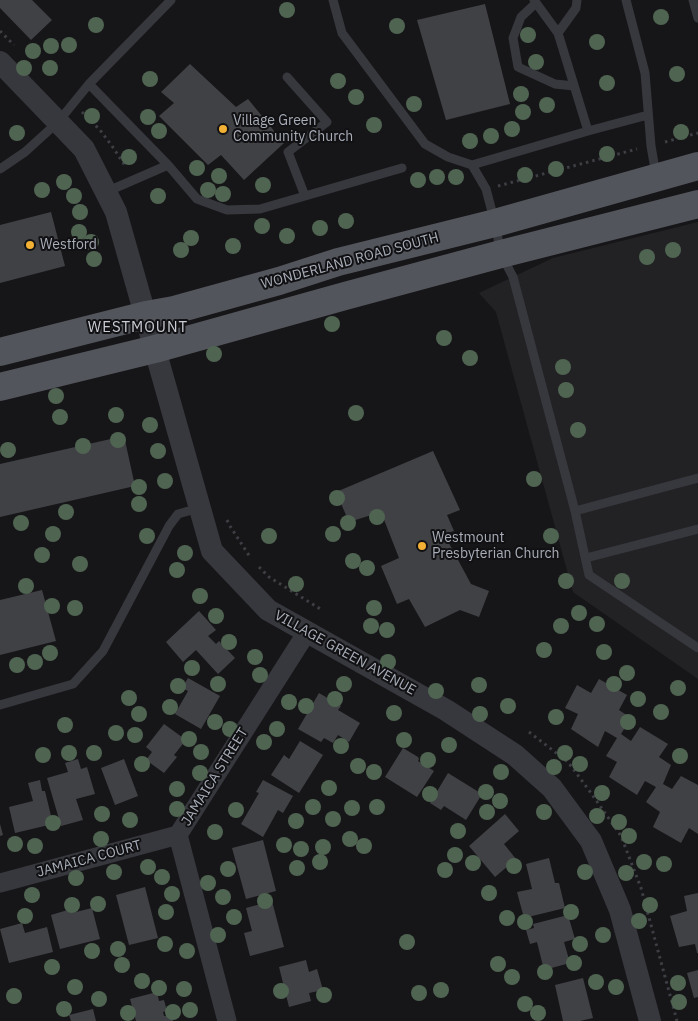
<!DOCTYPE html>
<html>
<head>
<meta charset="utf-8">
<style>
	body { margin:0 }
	canvas { display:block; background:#161618 }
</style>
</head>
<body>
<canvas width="698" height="1021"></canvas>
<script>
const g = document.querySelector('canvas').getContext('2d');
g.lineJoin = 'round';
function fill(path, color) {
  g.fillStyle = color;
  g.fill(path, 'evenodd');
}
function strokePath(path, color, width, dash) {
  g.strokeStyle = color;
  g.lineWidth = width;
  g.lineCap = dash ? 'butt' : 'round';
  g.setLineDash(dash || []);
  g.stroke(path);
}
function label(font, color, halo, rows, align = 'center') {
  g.font = font + ' "IBM Plex Sans",sans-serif';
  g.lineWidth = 4;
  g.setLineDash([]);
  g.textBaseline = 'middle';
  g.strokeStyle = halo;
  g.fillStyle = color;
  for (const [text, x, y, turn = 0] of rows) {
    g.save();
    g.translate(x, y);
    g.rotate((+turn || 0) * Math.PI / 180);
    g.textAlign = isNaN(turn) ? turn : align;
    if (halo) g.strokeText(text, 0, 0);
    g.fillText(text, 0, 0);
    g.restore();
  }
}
const built = new Path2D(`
	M698 222V679L573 592 496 312 479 293 553 258Z`);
const building = new Path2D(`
	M0 0H32L52 20 31 40 0 8Z
	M485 4 510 104 446 120 417 20Z
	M190 64 236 107 248 99 284 143 244 180 221 155 208 165 159 116 174 103 161 92Z
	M51 212 65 266 0 283V225Z
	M124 436 135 486 0 517V464Z
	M433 451 460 510 447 515 454 531 444 534 471 584 489 591 479 617 460 610 425 627 409 599 397 604 381 566 399 558 381 512 349 522 336 492Z
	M42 590 56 641 0 655V600Z
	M199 611 216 630 208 636 216 644 219 641 235 658 218 674 196 650 183 662 166 642Z
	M188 678 220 696 201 729 175 714 188 691 182 688Z
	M599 679 627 695 619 710 631 718 621 734 631 741 640 727 668 744 659 757 671 765 663 784 672 789 681 776 698 785V834L689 828 681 843 653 827 660 812 646 802 656 787 645 781 637 795 609 777 617 762 606 756 617 738 605 731 598 747 571 729 578 714 565 708 577 685 591 693Z
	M319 693 341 706 338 710 360 723 349 742 338 735 333 743 324 738 321 742 298 729Z
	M164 724 186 740 174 755 177 757 164 773 146 760 152 752 146 747Z
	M300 741 323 755 299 793 271 775 284 755 289 759Z
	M403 748 418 757 419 759 418 761 434 771 417 797 385 777Z
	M78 759 81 769 87 767 95 794 76 799 83 820 61 826 47 778 68 772 65 763Z
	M124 759 138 796 115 805 101 768Z
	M448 773 482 794 466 820 444 806 441 810 430 803Z
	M40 780 42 791H45L53 824 15 833 9 807 33 801 28 783Z
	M263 780 293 796 283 813 278 810 263 837 241 824 259 793 256 792Z
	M505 814 519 831 504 844 516 859 495 877 469 846Z
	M0 824 3 835 0 836Z
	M263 840 276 891 246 899 232 848Z
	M549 858 555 883H559L565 908 524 918 517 892 532 889 526 864Z
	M145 887 158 938 129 945 116 895Z
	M698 893V953H697L695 944 679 947 670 916 687 911 684 896Z
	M272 901 284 947 250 956 244 933 252 931 246 908Z
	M92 908 100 939 60 949 51 915 71 909 72 913Z
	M568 915 575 939 564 942 570 963 544 970 537 942 530 944 526 930 534 928 533 924Z
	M22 923 25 933 47 927 53 952 9 963 0 929Z
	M306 960 309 972 317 969 323 990 309 993 311 1001 289 1007 279 967Z
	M698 970V997L694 998 687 973Z
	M583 978 593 1018 580 1021H563L555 985Z
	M157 992 159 1001 164 1000 167 1011 163 1012 164 1016 172 1015 173 1021H136L130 999Z
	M93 1009 96 1021H71L69 1015Z`);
const path = new Path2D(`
	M0 31 14 45
	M82 112 100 130 112 146 126 167
	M665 142 698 133
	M498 186 637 149
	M227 520 230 526 250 557
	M259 567 269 577 322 610
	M529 732 568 762 591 793 621 836 641 888 677 1021`);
const service = new Path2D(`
	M333 0 342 33 425 144 448 157 472 165 486 189 495 223 501 254 513 277 575 511 698 478
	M534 0 558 33 588 131
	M626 0 645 73 651 146 656 175
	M693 0 698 18
	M536 3 521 17 513 38 518 67 555 84 574 86
	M558 33 576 8 577 0
	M287 77 327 122 288 152 305 196
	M89 84 168 165 197 199 227 210 260 209 402 168
	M472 165 588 131 648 115
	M0 169 25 152 58 122 89 84 171 0
	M106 192 168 165
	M575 511 589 575 698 648
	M586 558 698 529
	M0 705 73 684 103 651 169 526 178 514 199 508`);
const minor = new Path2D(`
	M0 883 178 835
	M227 1021 178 835 307 632`);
const tertiary = new Path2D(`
	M0 62 84 149 116 212 212 551 268 610 446 710 515 755 552 788 591 841 620 910 650 1021`);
const primary = new Path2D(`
	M0 352 146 315 174 310 279 281 338 262 495 223 698 166
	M0 387 155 349 345 296 501 254 698 204`);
const trees = [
	[287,10],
	[661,17],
	[96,25],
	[397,26],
	[528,35],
	[597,42],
	[69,45],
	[51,46],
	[33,51],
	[536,62],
	[24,68],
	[50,68],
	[677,74],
	[150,79],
	[338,81],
	[607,83],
	[521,94],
	[356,97],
	[414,104],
	[547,105],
	[523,112],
	[92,116],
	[148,117],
	[374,125],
	[512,129],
	[159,131],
	[681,132],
	[17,133],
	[491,136],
	[470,141],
	[607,154],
	[129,157],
	[197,168],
	[556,169],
	[525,175],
	[219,176],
	[437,177],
	[456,177],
	[418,180],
	[64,182],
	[263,185],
	[42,190],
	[208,190],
	[223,194],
	[74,196],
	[158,196],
	[80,212],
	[346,221],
	[262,226],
	[320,228],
	[79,232],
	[287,236],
	[191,238],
	[91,242],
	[233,246],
	[181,250],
	[673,250],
	[647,257],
	[94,259],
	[332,324],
	[444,338],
	[214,354],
	[470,358],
	[563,367],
	[566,390],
	[56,396],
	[356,413],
	[116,415],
	[60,417],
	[150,425],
	[578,430],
	[118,440],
	[83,446],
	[8,450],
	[158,451],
	[534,479],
	[165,481],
	[139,487],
	[337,498],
	[139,504],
	[66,512],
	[377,517],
	[21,523],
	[348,523],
	[53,534],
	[333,534],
	[147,536],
	[269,536],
	[551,536],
	[185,553],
	[42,555],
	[353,561],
	[80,564],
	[367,568],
	[177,570],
	[566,581],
	[622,581],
	[296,584],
	[26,586],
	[200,596],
	[52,606],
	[75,608],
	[374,608],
	[579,613],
	[216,616],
	[597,624],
	[371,626],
	[561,626],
	[387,630],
	[229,642],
	[544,650],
	[604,652],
	[50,653],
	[255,657],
	[35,662],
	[388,662],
	[17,665],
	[192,668],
	[627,673],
	[260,675],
	[218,684],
	[344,684],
	[614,684],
	[479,685],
	[178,686],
	[678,688],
	[436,691],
	[129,698],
	[335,699],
	[638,699],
	[289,702],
	[306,706],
	[508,706],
	[170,707],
	[661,712],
	[394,713],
	[139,714],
	[480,714],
	[556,717],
	[215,722],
	[628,722],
	[65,725],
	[230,729],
	[277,729],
	[116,733],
	[135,735],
	[189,739],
	[404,740],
	[264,742],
	[449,745],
	[341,746],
	[201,752],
	[69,753],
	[94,753],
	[565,753],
	[43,755],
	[680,756],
	[428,760],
	[142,764],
	[580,764],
	[358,766],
	[554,767],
	[374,772],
	[501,772],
	[200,773],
	[329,788],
	[177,789],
	[486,792],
	[602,793],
	[430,794],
	[500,801],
	[313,807],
	[377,807],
	[352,808],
	[177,809],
	[236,810],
	[487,812],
	[544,812],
	[102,814],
	[597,816],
	[333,819],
	[130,820],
	[296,821],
	[619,822],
	[53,823],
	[458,831],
	[215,832],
	[629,836],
	[101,839],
	[350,839],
	[15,844],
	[284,845],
	[35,846],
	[364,846],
	[323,847],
	[301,849],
	[455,855],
	[320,862],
	[644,862],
	[473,863],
	[664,864],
	[514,866],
	[148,867],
	[297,868],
	[228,869],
	[445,870],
	[114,872],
	[585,872],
	[626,873],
	[162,877],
	[76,878],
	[208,883],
	[489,893],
	[172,894],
	[32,895],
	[223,897],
	[265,901],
	[98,904],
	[72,905],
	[650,905],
	[166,912],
	[571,912],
	[25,916],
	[234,917],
	[507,918],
	[639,921],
	[525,922],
	[218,935],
	[603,935],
	[407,942],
	[165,944],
	[580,944],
	[118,949],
	[92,951],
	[187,951],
	[574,963],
	[498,964],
	[122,965],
	[52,967],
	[545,972],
	[512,977],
	[142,981],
	[596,982],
	[678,983],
	[75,987],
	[616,987],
	[159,988],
	[184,989],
	[441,990],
	[281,991],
	[419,993],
	[324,995],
	[14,996],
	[99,999],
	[679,1002],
	[525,1004],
	[64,1009],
	[190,1010],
	[173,1012],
	[128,1013],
	[538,1013]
];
const markers = [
	[223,129,5,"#f2b134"],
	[30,245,5,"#f2b134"],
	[422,546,5,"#f2b134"]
];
const poiNames = [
	["Village Green",233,121],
	["Community Church",233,137],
	["Westford",40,245],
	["Westmount",432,538],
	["Presbyterian Church",432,554]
];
const streetNames = [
	["WONDERLAND ROAD SOUTH",350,261,-15],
	["VILLAGE GREEN AVENUE",345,653,29],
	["JAMAICA STREET",215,777,-58],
	["JAMAICA COURT",89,859,-15]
];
const neighbourhoodNames = [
	["WESTMOUNT",138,328]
];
fill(built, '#222225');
fill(building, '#404145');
strokePath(path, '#3d3f44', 3, [2.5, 4]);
strokePath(service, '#37383d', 9);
strokePath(minor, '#37383d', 19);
strokePath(tertiary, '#37383d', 22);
strokePath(primary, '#53555c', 28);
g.fillStyle = '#506452';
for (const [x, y] of trees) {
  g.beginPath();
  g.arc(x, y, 8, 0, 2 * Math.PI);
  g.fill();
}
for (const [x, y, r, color] of markers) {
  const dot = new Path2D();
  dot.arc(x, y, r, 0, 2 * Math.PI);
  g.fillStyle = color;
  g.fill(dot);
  strokePath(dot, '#111113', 2);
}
label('14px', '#a8adb8', '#111113', poiNames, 'left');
label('14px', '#a8adb8', '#111113', streetNames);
g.letterSpacing = '1px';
label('15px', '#c9ccd4', '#111113', neighbourhoodNames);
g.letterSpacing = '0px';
</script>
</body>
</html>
